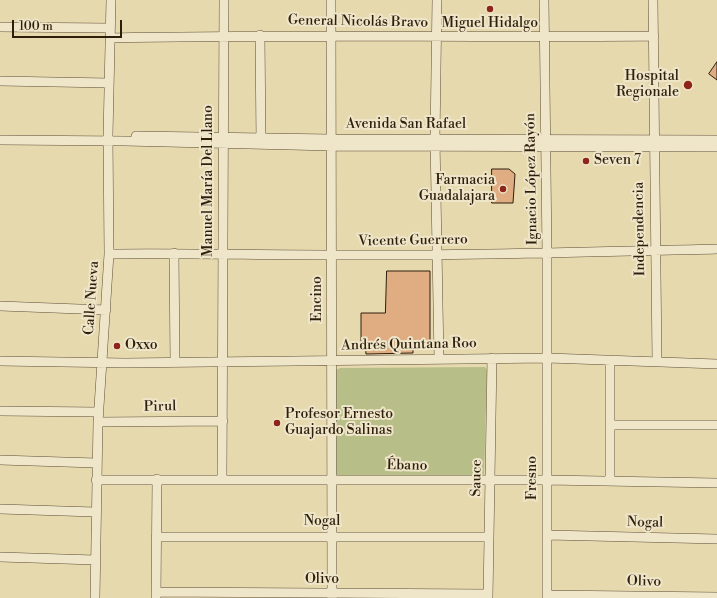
<!DOCTYPE html>
<html>
<head>
<meta charset="utf-8">
<style>
	body { margin:0 }
	#map { position:relative; width:717px; height:598px; overflow:hidden; background:#e7d9ae; font-family:"Libre Bodoni",serif }
	canvas { display:block }
	.scale { position:absolute; left:12px; top:20px; width:110px; height:18px; box-sizing:border-box; border:2px solid #2e1f0d; border-top:0; padding-left:5px; font-size:12px; line-height:14px; white-space:nowrap; color:#2e1f0d; -webkit-text-stroke:3px #efe6ca; paint-order:stroke }
</style>
</head>
<body>
<div id="map">
<canvas width="717" height="598"></canvas>
<div class="scale">100 m</div>
</div>
<script>
const g = document.querySelector('canvas').getContext('2d');
g.lineJoin = 'round';
function fill(path, color) {
  g.fillStyle = color;
  g.fill(path, 'evenodd');
}
function strokePath(path, color, width, dash) {
  g.strokeStyle = color;
  g.lineWidth = width;
  g.lineCap = dash ? 'butt' : 'round';
  g.setLineDash(dash || []);
  g.stroke(path);
}
function label(font, color, halo, rows, align = 'center') {
  g.font = font + ' "Libre Bodoni",serif';
  g.lineWidth = 4;
  g.setLineDash([]);
  g.textBaseline = 'middle';
  g.strokeStyle = halo;
  g.fillStyle = color;
  for (const [text, x, y, turn = 0] of rows) {
    g.save();
    g.translate(x, y);
    g.rotate((+turn || 0) * Math.PI / 180);
    g.textAlign = isNaN(turn) ? turn : align;
    if (halo) g.strokeText(text, 0, 0);
    g.fillText(text, 0, 0);
    g.restore();
  }
}
const green = new Path2D(`
	M485 367 487 370 484 478 336 476V370L340 368Z`);
const building = new Path2D(`
	M717 62V80L709 74Z
	M492 169H509L515 174 513 203H492Z
	M387 271H430V347H413V353L366 354 365 345H361V313H385Z`);
const minor = new Path2D(`
	M331 0 332 598
	M437 0 435 139 439 359
	M544 0 547 253V598
	M653 0 657 361
	M0 27 110 28
	M260 35 261 143
	M111 38C292 34 473 38 654 36
	M0 81 109 83
	M136 136 331 139 717 140
	M0 140 125 141 332 146 717 147
	M174 253 175 363
	M109 254C183 253 258 255 332 255 460 256 589 252 717 249
	M0 306 106 310
	M0 361 125 363 548 358 717 364
	M0 411 99 412
	M98 422 223 421
	M611 425H717
	M0 460 96 463
	M222 479 224 0
	M96 480H547L717 483
	M610 481V360
	M0 509 95 512
	M548 535 717 539
	M156 537H489
	M0 557 95 560
	M156 592 488 594
	M547 595 717 597
	M95 598 98 422 109 254 108 136 111 0
	M156 598 157 479
	M488 598 492 358`);
const markers = [
	[490,9,4,"#8f2418"],
	[688,85,5,"#8f2418"],
	[586,161,4,"#8f2418"],
	[503,189,4,"#8f2418"],
	[117,346,4,"#8f2418"],
	[277,423,4,"#8f2418"]
];
const streetNames = [
	["General Nicolás Bravo",358,22,1],
	["Avenida San Rafael",406,125],
	["Ignacio López Rayón",532,179,-91],
	["Manuel María Del Llano",209,181,-90],
	["Independencia",640,229,-91],
	["Vicente Guerrero",413,241,-1],
	["Calle Nueva",92,298,-86],
	["Encino",318,299,-90],
	["Andrés Quintana Roo",409,345,-1],
	["Pirul",160,407,-1],
	["Ébano",407,466,1],
	["Sauce",477,478,-89],
	["Fresno",533,478,-90],
	["Nogal",322,522],
	["Nogal",645,523,1],
	["Olivo",322,580],
	["Olivo",644,582,1]
];
const poiNames = [
	["Miguel Hidalgo",490,24,"center"],
	["Hospital",679,77,"right"],
	["Regionale",679,93,"right"],
	["Seven 7",594,161],
	["Farmacia",495,181,"right"],
	["Guadalajara",495,197,"right"],
	["Oxxo",125,346],
	["Profesor Ernesto",285,415],
	["Guajardo Salinas",285,431]
];
fill(green, '#b8be88');
fill(building, '#e0ac81');
strokePath(building, '#2e1f0d', 1);
strokePath(minor, '#5c4e35', 10);
strokePath(minor, '#efe6ca', 9);
for (const [x, y, r, color] of markers) {
  const dot = new Path2D();
  dot.arc(x, y, r, 0, 2 * Math.PI);
  g.fillStyle = color;
  g.fill(dot);
  strokePath(dot, '#efe6ca', 1.5);
}
label('14px', '#2e1f0d', '#efe6ca', streetNames);
label('14px', '#2e1f0d', '#efe6ca', poiNames, 'left');
</script>
</body>
</html>
